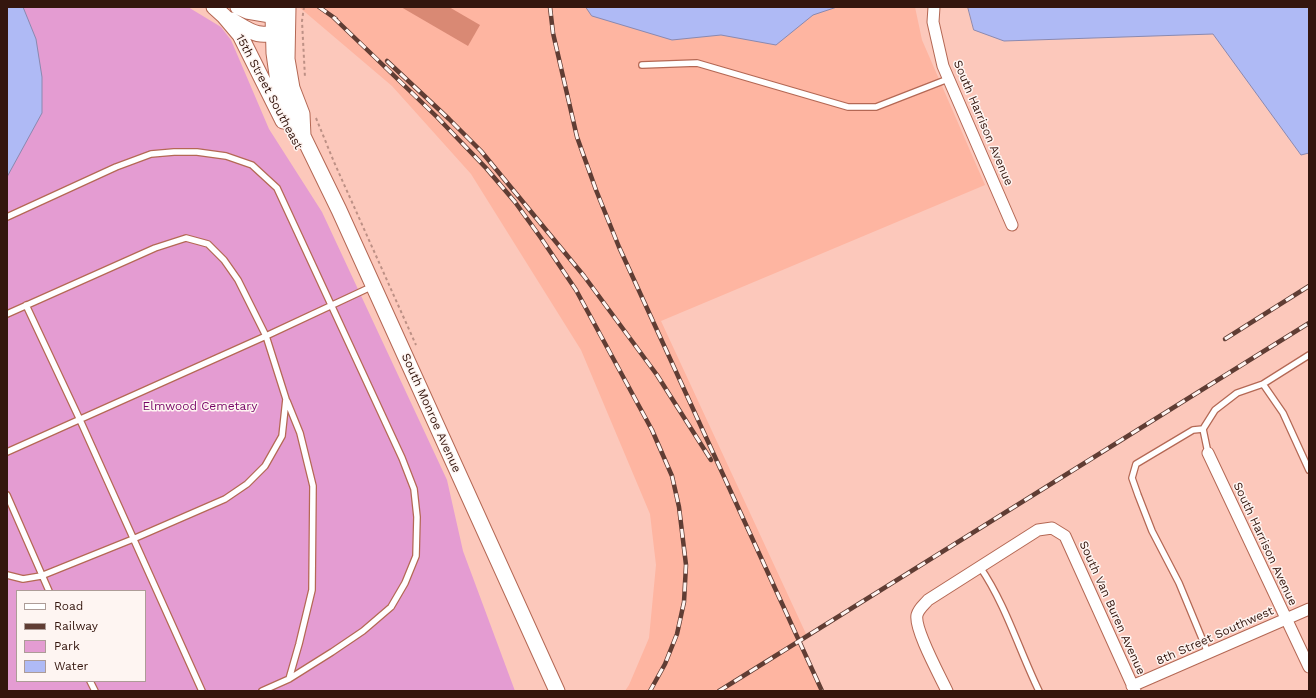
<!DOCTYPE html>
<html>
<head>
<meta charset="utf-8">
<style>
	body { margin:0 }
	#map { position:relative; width:1316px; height:698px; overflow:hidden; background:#fcc8bb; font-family:"Work Sans",sans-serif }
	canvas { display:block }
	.frame { position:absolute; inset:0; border:8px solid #34160e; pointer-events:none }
	.legend { position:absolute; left:16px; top:590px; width:130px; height:92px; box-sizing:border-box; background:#fef5f2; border:1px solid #ad9c97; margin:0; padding:5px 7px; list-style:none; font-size:12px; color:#34160e }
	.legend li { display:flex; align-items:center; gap:8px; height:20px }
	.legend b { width:20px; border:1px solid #ad9c97 }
</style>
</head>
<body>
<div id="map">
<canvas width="1316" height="698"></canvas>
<div class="frame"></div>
<ul class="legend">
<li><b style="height:5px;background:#fff"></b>Road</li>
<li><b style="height:5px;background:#603d34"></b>Railway</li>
<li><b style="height:11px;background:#e49cd2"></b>Park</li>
<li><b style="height:11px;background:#afbaf5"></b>Water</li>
</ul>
</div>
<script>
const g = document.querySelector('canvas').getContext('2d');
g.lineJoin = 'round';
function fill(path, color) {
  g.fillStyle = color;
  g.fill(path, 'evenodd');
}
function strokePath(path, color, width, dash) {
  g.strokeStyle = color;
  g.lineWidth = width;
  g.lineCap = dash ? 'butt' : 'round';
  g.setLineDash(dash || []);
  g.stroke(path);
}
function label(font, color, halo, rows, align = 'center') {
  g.font = font + ' "Work Sans",sans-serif';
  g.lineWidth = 3;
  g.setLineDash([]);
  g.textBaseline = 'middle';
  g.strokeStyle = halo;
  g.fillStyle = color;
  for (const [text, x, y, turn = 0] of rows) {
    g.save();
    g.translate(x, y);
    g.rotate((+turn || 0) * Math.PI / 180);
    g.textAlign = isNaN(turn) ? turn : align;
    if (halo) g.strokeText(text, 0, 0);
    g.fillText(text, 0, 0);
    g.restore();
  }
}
const built = new Path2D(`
	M299 7H915L922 40 985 185 661 321 807 636 799 641 822 691H625L629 685 649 638 656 565 650 514 581 350 471 174 392 86Z`);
const green = new Path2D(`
	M7 7H188L221 27 231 40 269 129 322 212 447 480 463 551 515 691H7ZM17 591H145V681H17Z`);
const water = new Path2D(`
	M7 7H23L36 39 42 77V113L7 177Z
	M586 7H837L813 15 776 45 721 35 672 40 592 16Z
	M968 7H1309V153L1301 155 1213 34 1004 41 974 30Z`);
const building = new Path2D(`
	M401 7H449L480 25 468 46Z`);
const path = new Path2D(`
	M304 7 302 21 305 78
	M316 118 334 162 416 345`);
const lane = new Path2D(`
	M642 65 697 63 848 107H876L948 79
	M7 217 116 167 151 154 174 152H197L226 156 252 165 277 188 402 458 414 489 417 517 416 556 405 583 391 607 363 631 332 652 289 679 262 691
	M26 305 80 420 202 691
	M7 314 155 248 186 238 208 244 224 260 238 280 266 336 286 399 282 436 265 466 247 484 225 499 133 539 41 576 23 579 7 575
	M1263 384 1283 413 1309 470
	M287 401 300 433 313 486 312 590 299 644 289 679
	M1203 429 1193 430 1136 464 1132 478 1138 495 1152 531 1179 583 1208 653
	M7 452 266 336 373 286
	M1208 453 1203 429 1215 410 1237 393 1263 384 1309 355
	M7 495 49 591
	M980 567C1006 605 1019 650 1039 691
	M90 681 95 691`);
const street = new Path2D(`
	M934 7 933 22 943 66 1012 225
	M1208 453 1309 667
	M1132 686 1309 609
	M947 691C940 676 914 629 917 615 919 608 924 605 928 600L1038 530 1052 528 1065 536 1135 691`);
const secondary = new Path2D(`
	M214 7 224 16 240 35 283 121
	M238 7 247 11 282 17
	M275 7 273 15 274 53 278 82 284 101 291 122 303 136 339 210 557 691
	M288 7 287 59 292 88 302 114 303 136
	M231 20C250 31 259 40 281 30`);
const rail = new Path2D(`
	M319 7 336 19
	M550 7 553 33 577 137 596 190 619 247 822 691
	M333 17 437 117 486 168 515 202 541 238 576 290 652 430 672 476 679 507 686 565 684 602 677 634 665 664 650 691
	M387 61 449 119 481 151 584 276 657 375 711 460
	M1225 339 1309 286
	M719 691 1309 323`);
const streetNames = [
	["15th Street Southeast",269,92,62],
	["South Harrison Avenue",983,123,67],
	["South Monroe Avenue",431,413,66],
	["South Harrison Avenue",1265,544,65],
	["South Van Buren Avenue",1112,608,66],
	["8th Street Southwest",1215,636,-24]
];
const parkNames = [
	["Elmwood Cemetary",200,406]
];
fill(built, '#feb5a1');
fill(green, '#e49cd2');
fill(water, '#afbaf5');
strokePath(water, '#8a89b0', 1);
fill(building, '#d98974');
strokePath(lane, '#b46854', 8);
strokePath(street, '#b46854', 13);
strokePath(secondary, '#b46854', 17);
strokePath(path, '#bd9085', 2, [3, 3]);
strokePath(lane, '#fff', 5.5);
strokePath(street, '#fff', 11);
strokePath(secondary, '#fff', 15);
strokePath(rail, '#603d34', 4.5);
strokePath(rail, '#fef5f2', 3, [9]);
label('12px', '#34160e', '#fef5f2', streetNames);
label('12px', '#770567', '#fef5f2', parkNames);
</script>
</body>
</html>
